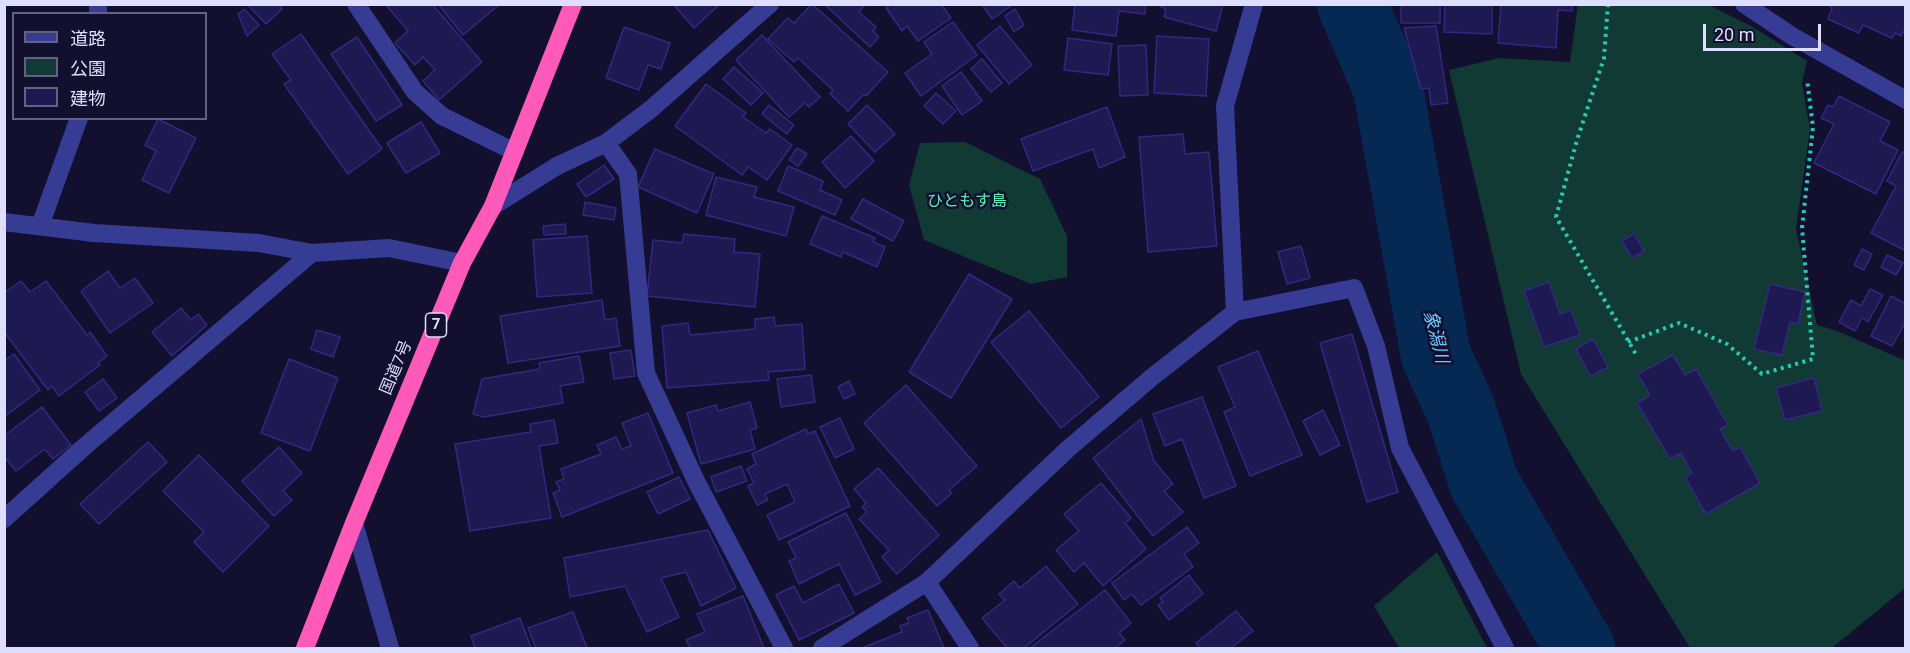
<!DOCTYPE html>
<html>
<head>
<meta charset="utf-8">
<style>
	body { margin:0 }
	#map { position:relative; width:1910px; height:653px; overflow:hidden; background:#120f2f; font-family:Roboto,"Noto Sans JP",sans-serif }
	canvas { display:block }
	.frame { position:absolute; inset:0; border:6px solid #dedeff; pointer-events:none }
	.legend { position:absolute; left:12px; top:12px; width:195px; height:108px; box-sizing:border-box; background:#120f2f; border:2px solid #646282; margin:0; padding:8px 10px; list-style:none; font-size:18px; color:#dedeff }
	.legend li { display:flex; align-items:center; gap:12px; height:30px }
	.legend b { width:30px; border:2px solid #646282 }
	.scale { position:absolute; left:1703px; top:24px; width:118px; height:27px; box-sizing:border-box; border:3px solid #dedeff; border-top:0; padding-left:8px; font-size:18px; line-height:21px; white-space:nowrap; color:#dedeff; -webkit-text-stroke:4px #120f2f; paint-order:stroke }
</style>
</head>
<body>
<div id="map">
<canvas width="1910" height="653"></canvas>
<div class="frame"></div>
<ul class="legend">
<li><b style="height:8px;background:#363c93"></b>道路</li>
<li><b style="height:16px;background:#113a35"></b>公園</li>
<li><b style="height:16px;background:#1f1952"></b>建物</li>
</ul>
<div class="scale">20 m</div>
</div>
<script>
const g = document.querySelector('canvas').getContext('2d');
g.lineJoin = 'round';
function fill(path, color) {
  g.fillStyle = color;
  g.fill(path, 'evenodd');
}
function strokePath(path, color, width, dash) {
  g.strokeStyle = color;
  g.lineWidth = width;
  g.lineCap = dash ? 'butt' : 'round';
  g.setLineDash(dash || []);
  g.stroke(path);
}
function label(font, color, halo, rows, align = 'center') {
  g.font = font + ' Roboto,"Noto Sans JP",sans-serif';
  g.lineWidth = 5;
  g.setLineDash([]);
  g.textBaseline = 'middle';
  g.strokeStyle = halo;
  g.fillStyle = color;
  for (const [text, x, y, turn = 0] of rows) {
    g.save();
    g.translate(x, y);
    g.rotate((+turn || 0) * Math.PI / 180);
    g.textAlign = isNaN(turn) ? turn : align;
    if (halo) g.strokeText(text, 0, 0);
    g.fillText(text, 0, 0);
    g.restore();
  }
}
const green = new Path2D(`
	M1578 4 1709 5 1751 26 1807 61 1802 83 1810 129 1796 229 1817 325 1835 330 1906 361 1905 588 1832 648H1690L1521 374 1449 70 1499 58 1570 62Z
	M965 142 1040 179 1067 236V277L1031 284 924 240 909 185 920 143Z
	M1437 552 1487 648H1399L1374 606Z`);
const river = new Path2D(`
	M1352 4 1388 88 1436 356 1461 410 1484 483 1580 648`);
const building = new Path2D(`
	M247 4H278L282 9 266 24Z
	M385 4H432L482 62 439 100 423 81 435 70 423 57 415 65 395 43 408 31Z
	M438 4H500L463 35Z
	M673 4H720L694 28Z
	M812 4 888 72 866 96 864 94 848 111 830 94 833 90 798 58 794 62 768 39 788 18 794 23Z
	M824 4H851L853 6 862 4 864 6 859 12 876 27 873 31 879 37 870 47Z
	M891 4H941L951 18 918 41 907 26 902 31 886 8Z
	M982 4H1010L1011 6 992 19Z
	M1075 4H1146L1145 14 1119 11 1116 36 1072 30Z
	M1156 4H1223L1216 31 1164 17 1166 9Z
	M1401 4H1440V23H1401Z
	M1445 4H1492V34L1444 32Z
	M1501 4H1572V11L1558 10 1556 48 1498 43Z
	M1826 4H1906V27L1901 36 1895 33 1892 38 1863 25 1859 33 1828 19 1832 8Z
	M244 9 259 25 247 36 238 14Z
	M1015 9 1024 25 1014 32 1005 16Z
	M953 22 977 55 921 96 905 73 932 54 924 42Z
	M1000 26 1032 65 1009 84 977 45Z
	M1436 26 1448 103 1431 105 1429 88 1421 89 1404 28Z
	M624 27 670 43 661 69 648 65 639 90 606 78Z
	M301 34 382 149 348 174 284 84 291 80 272 54Z
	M762 35 820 97 809 107 805 103 789 117 736 60Z
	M1157 36 1209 39 1206 96 1154 93Z
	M357 37 402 105 376 121 331 54Z
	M1068 38 1112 44 1108 75 1064 70Z
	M1146 45 1148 95 1120 96 1118 46Z
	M982 59 1002 83 991 92 971 69Z
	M734 67 763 93 751 105 723 79Z
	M961 72 982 101 962 115 942 86Z
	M706 84 746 113 743 117 766 133 770 129 792 145 767 180 748 167 742 175 675 126Z
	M936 93 956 111 943 124 924 106Z
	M1839 96 1890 122 1880 141 1898 150 1876 194 1814 163 1834 124 1821 118 1828 105 1833 107Z
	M769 105 794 125 787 134 762 114Z
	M867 105 895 134 875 152 848 124Z
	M1107 107 1125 157 1099 168 1093 149 1033 171 1021 139Z
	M158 119 196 138 169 193 142 180 156 151 145 145Z
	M421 122 440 153 406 173 387 143Z
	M1183 134 1185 154 1209 152 1217 246 1148 252 1139 137Z
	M851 136 874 161 845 188 822 162Z
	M797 148 807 154 798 166 789 160Z
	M655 149 714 174 697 213 638 187Z
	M1902 152 1906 153V251L1871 233 1896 186 1887 181Z
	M604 165 614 179 586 197 577 184Z
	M788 166 823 181 820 190 842 200 835 215 778 191Z
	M716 177 757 187 754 197 794 207 786 236 706 215Z
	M863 199 904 221 893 241 851 219Z
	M585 202 616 208 614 220 583 215Z
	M822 216 875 238 873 242 885 247 877 267 843 252 841 257 810 244Z
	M565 224 566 234 544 235 543 226Z
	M684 234 735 239 734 252 760 254 755 307 647 296 653 240 682 243Z
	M1634 234 1644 251 1632 258 1622 241Z
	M587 236 592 293 537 297 533 240Z
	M1301 246 1310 278 1287 284 1278 252Z
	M1862 249 1872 254 1864 270 1854 265Z
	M1887 255 1903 263 1896 275 1881 267Z
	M108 271 120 288 135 278 153 303 110 333 81 291Z
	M969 274 1012 299 951 398 909 372Z
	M21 281 30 292 46 281 87 335 90 332 107 356 98 363 100 365 59 396 52 386 48 390 4 332V293Z
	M1549 282 1560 314 1571 310 1580 335 1544 347 1524 291Z
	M1770 284 1805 292 1798 324 1790 322 1782 355 1754 349Z
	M1870 289 1883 295 1868 322 1862 318 1855 331 1839 322 1851 300 1861 306Z
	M1891 296 1906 304V321L1892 346 1871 336Z
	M602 300 605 320 616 318 620 346 508 363 500 316Z
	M181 308 191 320 198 314 207 325 172 356 152 332Z
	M1029 311 1099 397 1061 428 991 342Z
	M774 317 775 326 802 324 805 369 768 372 769 380 667 388 662 326 688 323 690 335 755 329V319Z
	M317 330 340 337 333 357 311 349Z
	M1352 334 1398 492 1367 502 1320 343Z
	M1593 339 1608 367 1590 376 1576 349Z
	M631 350 635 376 614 379 610 353Z
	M1258 351 1302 455 1250 476 1224 412 1235 407 1218 367Z
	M14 354 40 390 4 417V361Z
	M1673 355 1685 375 1696 369 1728 425 1720 429 1733 451 1740 447 1760 483 1706 514 1685 477 1692 473 1681 453 1670 459 1637 403 1650 395 1638 374Z
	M579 356 584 382 560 386 563 403 484 417 473 414 482 379 540 369 539 363Z
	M289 359 338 378 310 451 261 433Z
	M811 375 815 402 781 407 777 379Z
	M1814 378 1822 411 1785 420 1776 388Z
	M103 379 117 398 99 411 85 392Z
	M849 381 855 394 844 399 838 387Z
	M906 385 977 466 949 490 952 493 937 506 864 423Z
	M1202 397 1236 486 1204 498 1182 439 1165 446 1153 414Z
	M750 402 757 428 750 430 755 449 701 464 687 413 716 405 718 411Z
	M42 407 71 445 53 459 45 449 16 471 4 456V436Z
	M1323 410 1340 445 1320 455 1303 421Z
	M648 413 673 473 562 517 553 493 560 490 556 482 564 479 561 469 601 454 597 445 616 437 622 449 631 446 622 423Z
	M840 418 854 449 835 458 820 427Z
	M1141 419 1154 461 1173 484 1164 491 1183 512 1153 536 1093 458Z
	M554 420 558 443 539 446 551 518 470 531 455 444 531 432 530 424Z
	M806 429 808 434 815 431 850 506 779 540 767 515 795 502 787 484 765 494 768 500 757 505 748 486 754 483 747 469 756 464 752 454Z
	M148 442 167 462 99 524 80 504Z
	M279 447 302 473 283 491 292 500 274 516 242 481Z
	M199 455 269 526 223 572 194 542 204 532 163 491Z
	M741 466 747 481 716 492 711 477Z
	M878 468 939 535 897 574 882 557 889 550 859 519 867 512 862 507 866 503 854 489Z
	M679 477 690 499 658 514 647 492Z
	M1101 483 1131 518 1125 523 1146 549 1103 586 1084 563 1074 572 1056 550 1079 531 1064 514Z
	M846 513 881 582 855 595 839 564 799 584 789 561 796 558 788 542Z
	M1187 527 1199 543 1184 554 1193 567 1141 605 1132 594 1124 600 1112 583Z
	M708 530 736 588 701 606 686 572 661 578 679 617 647 632 625 586 570 597 564 558Z
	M1046 566 1078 604 1024 648H1007L982 618 1005 600 999 594 1014 581 1020 588Z
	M1189 575 1203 594 1169 620 1158 605 1163 602 1160 598Z
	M839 584 854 613 799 640 776 595 794 586 803 603Z
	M1105 590 1131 623 1119 633 1125 640 1115 648H1030Z
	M743 596 764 648H690L686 640 705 632 697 614Z
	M928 610 944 648H862L902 632 900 626 909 623 907 618Z
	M1236 611 1253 631 1231 648H1200L1196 643Z
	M573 612 587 648H536L528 628Z
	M520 618 531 648H475L471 636Z`);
const path = new Path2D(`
	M1608 4 1604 58 1577 140 1556 217 1637 356
	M1628 342 1679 323 1727 344 1762 374 1813 359 1802 228 1813 127 1807 79`);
const minor = new Path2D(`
	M98 4V14
	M356 4 415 92 442 116 515 152
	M1744 4 1792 36 1906 100
	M606 143 628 174 646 373 696 481 784 648
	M493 206 557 166 606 143 651 109 770 4
	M4 222 94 233 259 243 312 253 389 248 462 263
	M40 226 79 118
	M1235 312 1354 288 1376 346 1400 448 1505 648
	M4 519 84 447 312 253
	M354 523 390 648
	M927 582 970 648
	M822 648 927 582 1069 448 1151 378 1235 312 1225 106 1254 4`);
const highway = new Path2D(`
	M305 648 354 523 462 263 493 206 573 4`);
const shields = [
	[436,325,21]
];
const shieldNames = [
	["7",436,325]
];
const parkNames = [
	["ひともす島",967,202]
];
const streetNames = [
	["国道7号",397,368,-67]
];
const waterNames = [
	["象潟川",1435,337,76]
];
fill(green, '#113a35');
strokePath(river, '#052952', 70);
fill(building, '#1f1952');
strokePath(building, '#312981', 1.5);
strokePath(path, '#24cdb1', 4, [3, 4.5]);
strokePath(minor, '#363c93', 18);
strokePath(highway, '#ff59b9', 18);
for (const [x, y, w] of shields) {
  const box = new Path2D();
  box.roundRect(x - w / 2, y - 12, w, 24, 4.5);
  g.fillStyle = '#120f2f';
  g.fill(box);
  strokePath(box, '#dedeff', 1.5);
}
label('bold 15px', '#dedeff', null, shieldNames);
label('16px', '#5cedba', '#120f2f', parkNames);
label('16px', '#dedeff', '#120f2f', streetNames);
label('italic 18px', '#6ccaff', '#120f2f', waterNames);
</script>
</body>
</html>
